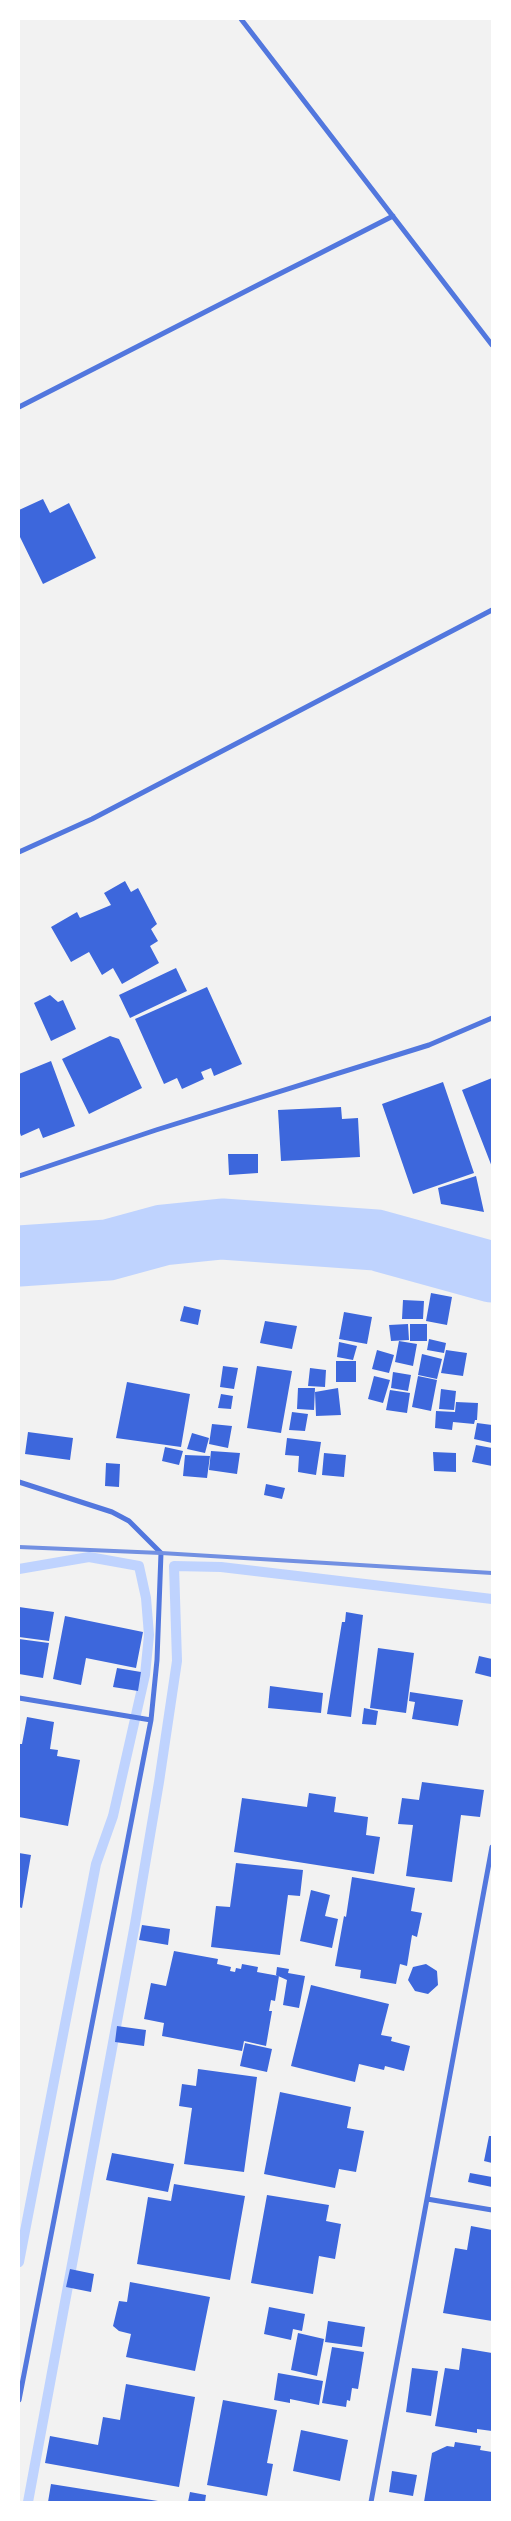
<!DOCTYPE html>
<html>
<head>
<meta charset="utf-8">
<style>
	body { margin:0 }
	#map { position:relative; width:511px; height:2521px; overflow:hidden; background:#f2f2f2; font-family:"Fira Sans",sans-serif }
	canvas { display:block }
	.frame { position:absolute; inset:0; border:20px solid #fff; pointer-events:none }
</style>
</head>
<body>
<div id="map">
<canvas width="511" height="2521"></canvas>
<div class="frame"></div>
</div>
<script>
const g = document.querySelector('canvas').getContext('2d');
g.lineJoin = 'round';
function strokePath(path, color, width, dash) {
  g.strokeStyle = color;
  g.lineWidth = width;
  g.lineCap = dash ? 'butt' : 'round';
  g.setLineDash(dash || []);
  g.stroke(path);
}
function fill(path, color) {
  g.fillStyle = color;
  g.fill(path, 'evenodd');
}
const stream = new Path2D(`
	M19 1569 89 1557 139 1566 146 1598 149 1635 145 1675 113 1816 96 1864 19 2262
	M28 2502 135 1924 159 1782 177 1661 174 1566 221 1567 492 1599`);
const river = new Path2D(`
	M19 1256 108 1250 163 1235 222 1229 376 1240 492 1272`);
const building = new Path2D(`
	M43 499 50 513 69 503 96 558 43 584 19 535V510Z
	M125 881 131 892 138 888 157 924 151 929 158 941 150 946 159 963 122 984 113 968 102 975 89 952 71 962 51 927 77 912 80 918 111 905 104 893Z
	M176 968 187 991 130 1018 119 995Z
	M207 987 242 1064 214 1076 211 1068 201 1072 204 1079 182 1089 177 1078 164 1084 135 1019Z
	M50 995 58 1002 63 1000 76 1029 51 1041 34 1003Z
	M110 1036 119 1039 142 1088 89 1114 62 1059Z
	M51 1061 75 1126 43 1138 39 1128 21 1136 19 1130V1074Z
	M492 1078V1167L462 1090Z
	M443 1082 474 1173 413 1194 382 1104Z
	M341 1107 342 1119 358 1118 360 1157 281 1161 278 1110Z
	M228 1154H258V1173L229 1175Z
	M476 1176 484 1212 441 1204 438 1188Z
	M431 1293 452 1297 447 1325 426 1321Z
	M403 1300 424 1301 423 1319H402Z
	M184 1306 201 1310 198 1325 180 1321Z
	M344 1312 372 1317 367 1344 339 1339Z
	M265 1321 297 1326 292 1349 260 1343Z
	M408 1324 409 1340 391 1341 389 1325Z
	M410 1324H427V1341H410Z
	M429 1339 446 1343 444 1353 427 1350Z
	M399 1341 417 1344 413 1366 395 1362Z
	M339 1342 357 1346 353 1360 337 1357Z
	M377 1350 394 1355 389 1373 372 1369Z
	M446 1350 467 1353 463 1376 441 1373Z
	M422 1354 442 1359 437 1379 418 1375Z
	M336 1361H356V1382H336Z
	M223 1366 238 1368 234 1389 220 1387Z
	M257 1366 292 1371 281 1433 247 1428Z
	M310 1368 326 1370 325 1387 308 1386Z
	M393 1372 411 1375 408 1391 391 1388Z
	M374 1376 390 1380 383 1403 368 1399Z
	M418 1376 437 1380 431 1411 412 1407Z
	M127 1382 190 1394 181 1447 116 1438Z
	M298 1388H315L314 1410 297 1409Z
	M338 1388 341 1415 316 1416 315 1392Z
	M441 1389 456 1391 454 1410 439 1409Z
	M390 1390 410 1393 407 1413 386 1410Z
	M221 1394 233 1396 231 1409 218 1408Z
	M456 1402 478 1403 477 1420H475L474 1424 453 1422 452 1430 435 1428 436 1411 455 1412Z
	M292 1412 308 1414 305 1431 289 1430Z
	M477 1423 492 1425V1443L474 1439Z
	M212 1424 232 1426 228 1448 209 1444Z
	M28 1432 73 1438 70 1460 25 1454Z
	M192 1433 209 1438 205 1453 187 1449Z
	M287 1438 321 1442 316 1475 298 1472 299 1456 285 1455Z
	M476 1445 492 1448V1466L472 1462Z
	M165 1447 183 1451 179 1465 162 1461Z
	M211 1451 240 1453 237 1474 209 1470Z
	M433 1452 456 1453V1472L434 1471Z
	M324 1453 346 1455 344 1477 322 1475Z
	M185 1455 210 1456 207 1478 183 1476Z
	M106 1463 120 1464 119 1487 105 1486Z
	M266 1484 285 1488 282 1499 264 1495Z
	M19 1607 54 1612 49 1641 19 1637Z
	M346 1612 363 1615 351 1717 327 1714 342 1622H345Z
	M65 1616 143 1632 136 1668 86 1658 81 1685 53 1679Z
	M19 1639 49 1643 43 1678 19 1674Z
	M378 1648 414 1653 406 1713 370 1708Z
	M479 1656 492 1659 491 1677 475 1673Z
	M117 1668 141 1672 138 1691 113 1687Z
	M270 1686 323 1693 321 1713 268 1708Z
	M410 1692 463 1700 458 1726 412 1719 415 1702 409 1701Z
	M364 1708 378 1711 376 1725 362 1724Z
	M27 1717 54 1722 50 1749 58 1750 57 1756 80 1760 68 1826 19 1817V1744H22Z
	M422 1782 484 1790 480 1817 461 1815 452 1882 406 1876 413 1825 398 1824 402 1798 419 1800Z
	M309 1793 336 1797 334 1812 368 1817 366 1835 380 1837 374 1874 234 1852 242 1798 307 1807Z
	M19 1853 31 1855 22 1908 19 1907Z
	M236 1863 303 1870 300 1896 288 1895 280 1955 211 1947 216 1906 230 1907Z
	M352 1877 415 1888 411 1911 422 1913 417 1937 412 1935 407 1966 400 1964 396 1984 360 1978 361 1970 335 1966 344 1916 346 1917Z
	M311 1890 330 1895 325 1916 338 1919 332 1948 300 1941Z
	M142 1925 170 1929 168 1945 139 1940Z
	M174 1951 218 1959 217 1964 231 1967 230 1971 235 1972 236 1968 241 1969 242 1964 258 1967 257 1972 279 1976 275 2001 271 2000 269 2011H272L266 2046 244 2041 242 2051 162 2036 164 2023 144 2019 151 1983 166 1986Z
	M426 1964 437 1971 438 1985 428 1994 415 1991 408 1980 413 1967Z
	M277 1967 289 1969 288 1973 305 1976 299 2008 283 2005 287 1980 276 1975Z
	M311 1985 389 2004 381 2035 392 2037 391 2041 410 2046 404 2071 385 2066 384 2070 359 2064 355 2082 291 2066Z
	M117 2026 146 2030 144 2046 115 2042Z
	M245 2043 272 2049 267 2072 240 2066Z
	M198 2069 257 2077 244 2172 184 2164 192 2108 179 2106 182 2084 196 2086Z
	M280 2092 351 2107 347 2128 364 2131 356 2172 339 2169 335 2188 264 2174Z
	M489 2136H492V2163L484 2161Z
	M112 2153 174 2164 168 2192 106 2180Z
	M470 2173 492 2177V2187L468 2182Z
	M174 2184 245 2196 230 2280 137 2264 148 2197 171 2201Z
	M267 2195 329 2205 326 2221 341 2224 335 2259 319 2256 313 2294 251 2283Z
	M471 2226 492 2230V2321L443 2313 455 2248 467 2250Z
	M70 2269 94 2274 91 2292 66 2287Z
	M130 2282 210 2297 195 2371 126 2357 131 2334 119 2331 113 2326 119 2301 127 2302Z
	M269 2307 305 2314 302 2331 293 2329 291 2340 264 2334Z
	M328 2321 365 2327 362 2347 325 2342Z
	M298 2333 324 2339 317 2376 291 2370Z
	M332 2347 364 2352 358 2389 352 2388 350 2401 347 2400 346 2407 322 2403Z
	M462 2348 492 2353V2431L477 2429V2433L435 2426 445 2368 459 2370Z
	M412 2368 438 2371 431 2416 406 2412Z
	M278 2373 323 2381 319 2405 290 2399V2403L274 2400Z
	M126 2384 195 2397 179 2487 45 2463 50 2436 98 2445 103 2417 120 2420Z
	M223 2400 277 2410 267 2463 273 2464 267 2496 207 2485Z
	M301 2430 348 2440 340 2481 293 2471Z
	M455 2442 481 2446 480 2450 492 2452V2502H424L432 2453 447 2446 454 2447Z
	M392 2471 417 2475 413 2496 389 2492Z
	M51 2484 158 2501V2502H48Z
	M190 2492 206 2495 205 2502H188Z`);
const minor = new Path2D(`
	M241 19 492 345
	M19 407 393 216
	M19 852 92 819 492 610
	M19 1176 156 1130 429 1045 492 1018
	M19 1482 112 1512 129 1521 161 1553 157 1660 151 1720 19 2400
	M19 1698 151 1720
	M427 2199 492 2210
	M371 2502 492 1847`);
const rail = new Path2D(`
	M19 1547 161 1553 492 1573`);
strokePath(stream, '#bfd3fe', 10);
strokePath(river, '#bfd3fe', 61);
fill(building, '#3d67dc');
strokePath(minor, '#5277de', 5);
strokePath(rail, '#7290e2', 4);
</script>
</body>
</html>
